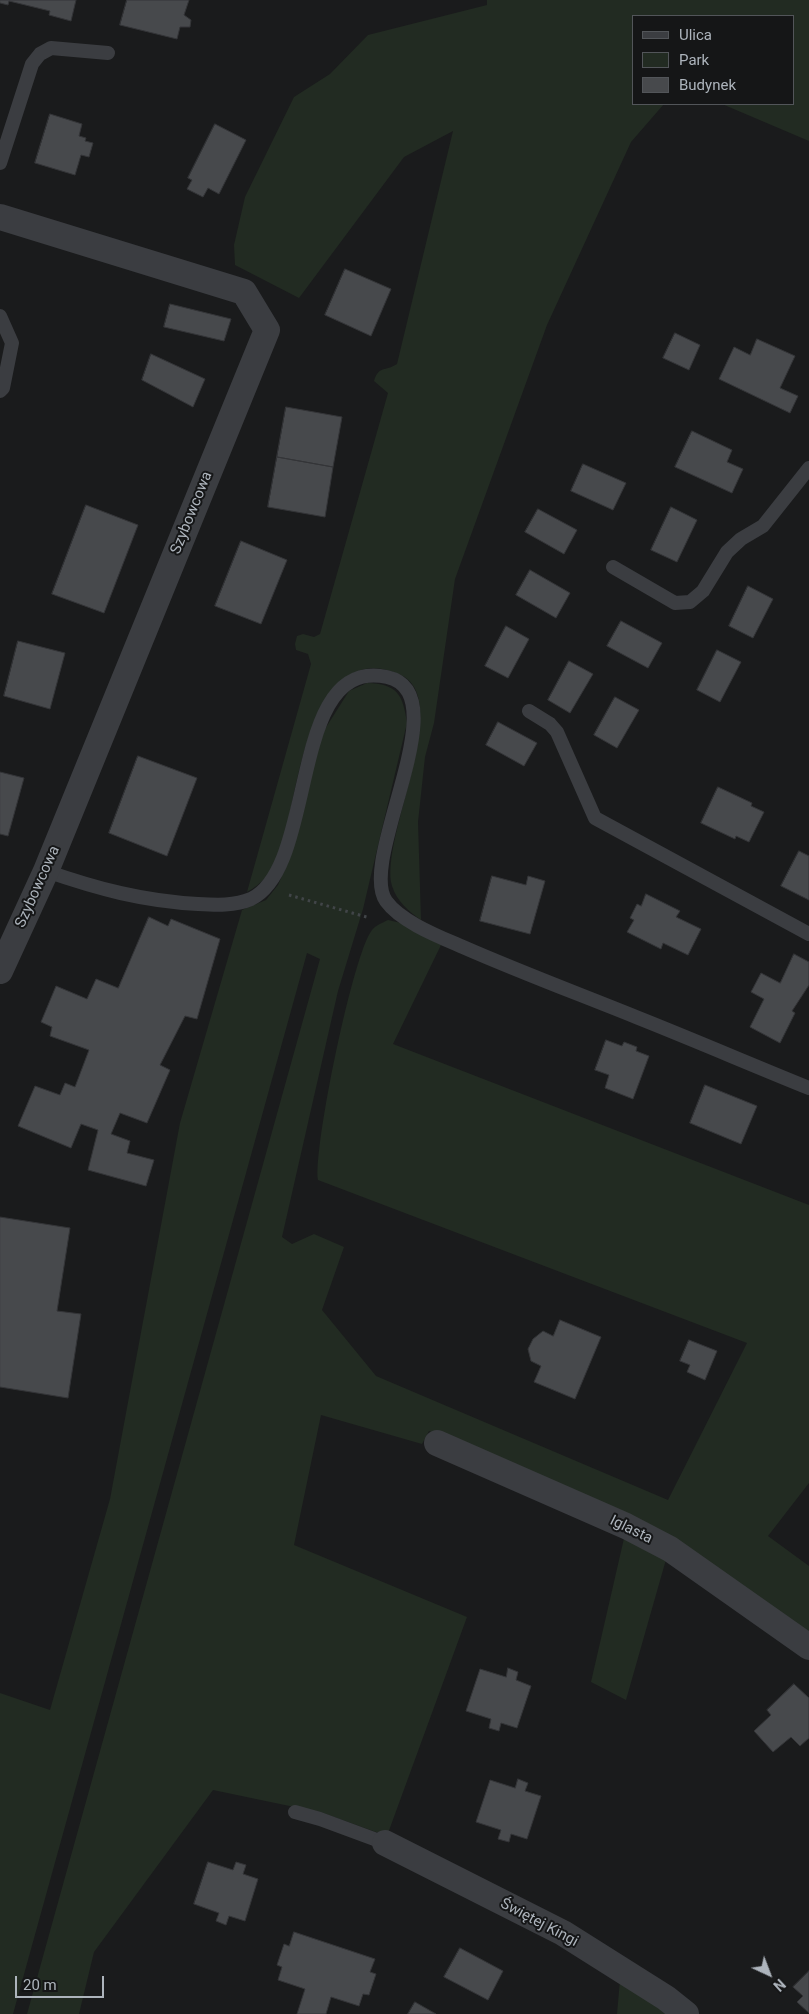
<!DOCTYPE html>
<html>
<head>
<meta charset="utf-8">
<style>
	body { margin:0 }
	#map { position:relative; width:809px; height:2014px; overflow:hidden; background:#1a1b1c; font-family:Roboto,sans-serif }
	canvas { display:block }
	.legend { position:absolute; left:632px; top:15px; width:162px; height:90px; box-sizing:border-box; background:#151617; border:1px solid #525559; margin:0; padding:6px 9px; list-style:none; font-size:15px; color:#adb4bc }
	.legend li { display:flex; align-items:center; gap:10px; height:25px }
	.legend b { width:25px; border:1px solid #525559 }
	.north { position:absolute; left:744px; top:1949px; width:50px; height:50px; -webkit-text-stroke:4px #151617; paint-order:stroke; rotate:137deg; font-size:14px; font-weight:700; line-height:20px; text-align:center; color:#adb4bc }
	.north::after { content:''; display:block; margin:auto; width:18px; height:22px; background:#adb4bc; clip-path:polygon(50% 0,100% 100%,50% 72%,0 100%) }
	.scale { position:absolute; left:15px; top:1976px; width:89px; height:22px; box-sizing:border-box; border:2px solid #adb4bc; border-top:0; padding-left:6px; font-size:15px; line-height:18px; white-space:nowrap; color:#adb4bc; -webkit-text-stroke:4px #151617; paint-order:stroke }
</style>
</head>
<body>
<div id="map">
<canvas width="809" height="2014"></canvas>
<ul class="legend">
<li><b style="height:6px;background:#3b3d41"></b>Ulica</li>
<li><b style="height:14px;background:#222b22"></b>Park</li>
<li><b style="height:14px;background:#47494c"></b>Budynek</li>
</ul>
<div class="north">N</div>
<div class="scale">20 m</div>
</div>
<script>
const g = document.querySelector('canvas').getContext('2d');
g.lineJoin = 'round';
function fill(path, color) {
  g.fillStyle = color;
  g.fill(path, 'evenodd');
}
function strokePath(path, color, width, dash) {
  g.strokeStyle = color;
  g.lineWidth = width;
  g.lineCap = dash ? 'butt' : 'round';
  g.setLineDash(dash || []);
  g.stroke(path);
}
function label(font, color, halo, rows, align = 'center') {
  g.font = font + ' Roboto,sans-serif';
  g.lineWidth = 4;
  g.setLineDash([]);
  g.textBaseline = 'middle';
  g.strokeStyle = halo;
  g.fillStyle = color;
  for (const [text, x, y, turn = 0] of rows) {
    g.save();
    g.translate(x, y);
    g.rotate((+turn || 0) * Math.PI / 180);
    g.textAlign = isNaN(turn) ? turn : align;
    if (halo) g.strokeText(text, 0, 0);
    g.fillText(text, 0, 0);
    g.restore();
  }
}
const green = new Path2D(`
	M487 0H809V141L722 104H793V16H633V104H664L631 142 547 325 455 579 434 723 425 757 418 822 421 920C408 911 397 901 392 886 379 838 456 697 399 674 316 639 299 775 287 827 285 836 284 848 280 857 272 872 262 884 247 892L311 664 308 654 296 650 295 644 297 636 303 634 314 637 320 634 388 393 374 381C379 365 385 372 397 364L453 131 404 157 299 298 235 265 234 245 245 197 294 97 330 74 368 35 487 5Z
	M367 683C397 684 403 694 407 723L363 909 338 991 282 1237 292 1244 314 1234 344 1247 322 1310 376 1376 668 1500 747 1343 318 1180C313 1149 353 953 372 930 376 925 382 923 388 920L401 923 441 945 393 1044 809 1205V1483L768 1536 809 1566V1638L627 1517 429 1431 422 1444 321 1415 294 1545 467 1617 387 1836 323 1813 213 1790 94 1952 79 2014H27L320 959 307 953 13 2014H0V1693L50 1710 110 1499 180 1123 242 910 266 900 278 885 289 860 316 753 325 729 349 691Z
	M625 1534 667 1556 626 1700 591 1682Z
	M620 1980 678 2014H617Z`);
const building = new Path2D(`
	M0 0H76L71 21 49 15 50 11 9 1 8 5 0 3Z
	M127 0H189L184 15 191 20 190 27H180L177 39 120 25Z
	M50 114 82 124 79 136 86 138 85 141 93 143 89 157 81 155 75 175 35 163Z
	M215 124 246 140 219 194 208 188 203 197 187 189 192 180 188 178Z
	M345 269 391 289 371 336 325 315Z
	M170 304 231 319 224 341 164 327Z
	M675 333 700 345 689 370 663 358Z
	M757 339 795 356 780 388 798 396 790 413 719 379 734 347 750 355Z
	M151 354 205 379 193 407 142 380Z
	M286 407 342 417 333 467 277 457Z
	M692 431 732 450 727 462 743 469 732 493 675 467Z
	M277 457 333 467 325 517 268 507Z
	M583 464 626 483 613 510 571 491Z
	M86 505 138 525 104 613 52 594Z
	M671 507 697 520 677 562 651 550Z
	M538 509 577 530 564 554 525 532Z
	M241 541 287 560 261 624 215 606Z
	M530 570 570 593 556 618 516 595Z
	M748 586 773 599 753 638 729 626Z
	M621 621 662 643 648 668 607 646Z
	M506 626 529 639 508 678 485 666Z
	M18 641 65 653 50 709 4 696Z
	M717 650 741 662 720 702 697 690Z
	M569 661 593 674 570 713 548 700Z
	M615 697 639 710 617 748 594 735Z
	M498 722 537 743 524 766 486 745Z
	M138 756 197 778 167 856 109 833Z
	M0 772 24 778 8 836 0 834Z
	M718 787 752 803 751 806 764 812 749 842 736 836 735 839 701 823Z
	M799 851 809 856V900L781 886Z
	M492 876 526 885 528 876 545 881 530 934 480 921Z
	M646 894 680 911 676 917 701 929 688 955 663 943 661 949 627 932 634 920 630 918 637 904 641 906Z
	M149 917 168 926 171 919 220 939 197 1019 185 1016 160 1065 170 1070 147 1123 120 1113 111 1134 130 1141 127 1153 154 1160 146 1186 88 1170 98 1130 81 1124 71 1148 18 1126 35 1086 60 1095 65 1083 75 1087 89 1050 50 1036 52 1027 41 1022 56 986 87 999 96 979 118 988Z
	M794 954 809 962V985L792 1011 795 1013 780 1043 750 1027 764 999 751 992 761 973 780 983Z
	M606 1040 622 1046 624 1042 637 1047 636 1051 649 1056 633 1099 605 1088 609 1075 595 1070Z
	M705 1085 757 1106 741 1144 690 1123Z
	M0 1217 70 1228 57 1311 81 1314 68 1398 0 1387Z
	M560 1320 601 1337 575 1399 534 1382 541 1366 531 1361 528 1349 533 1339 543 1331 553 1336Z
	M689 1340 717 1351 705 1380 687 1372 690 1365 680 1361Z
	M508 1668 518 1672 516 1680 531 1686 517 1728 501 1723 499 1731 489 1728 491 1719 466 1711 480 1669 506 1677Z
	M794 1684 809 1698V1738L800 1746 791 1737 773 1752 754 1731 771 1715 767 1710Z
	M518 1779 528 1783 525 1791 541 1796 527 1839 511 1834 509 1842 498 1839 501 1830 476 1822 490 1780 515 1788Z
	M208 1862 233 1870 236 1862 246 1865 243 1874 258 1879 245 1921 229 1916 226 1925 216 1921 219 1913 194 1904Z
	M294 1932 375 1959 370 1972 376 1974 369 1995 363 1994 359 2006 331 1997 326 2014H297L305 1989 278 1980 282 1967 277 1965 284 1944 289 1946Z
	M460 1948 503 1971 488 2000 444 1977Z
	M809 1971V2013L797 2002 803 1996 793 1987Z
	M415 2002 436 2014H408Z`);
const path = new Path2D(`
	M289 895 370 918`);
const lane = new Path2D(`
	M0 163 32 64 40 54 51 48 108 53
	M0 316 12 343 3 388 0 391
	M613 567 675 603 690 602 703 591 727 552 741 539 763 526 809 468
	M529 711 550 724 557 732 595 818 809 934
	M46 871C98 889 143 901 198 904 216 905 235 906 251 899 319 866 287 656 387 677 460 693 357 859 386 901 401 922 440 937 463 947 520 972 579 994 636 1017 694 1040 752 1065 809 1088
	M295 1812 320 1819 385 1843`);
const street = new Path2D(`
	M0 217 244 292 267 330 46 871 0 971
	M437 1443 626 1526 670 1549 809 1647
	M385 1843 563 1933 666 1998 686 2014`);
const streetNames = [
	["Szybowcowa",192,513,-68],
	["Szybowcowa",38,887,-66],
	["Iglasta",631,1530,26],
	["Świętej Kingi",539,1923,28]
];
fill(green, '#222b22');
fill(building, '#47494c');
strokePath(building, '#343538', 1);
strokePath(path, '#414548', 3, [2.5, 4]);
strokePath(lane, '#3b3d41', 14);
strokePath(street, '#3b3d41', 26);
label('15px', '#adb4bc', '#151617', streetNames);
</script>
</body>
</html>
